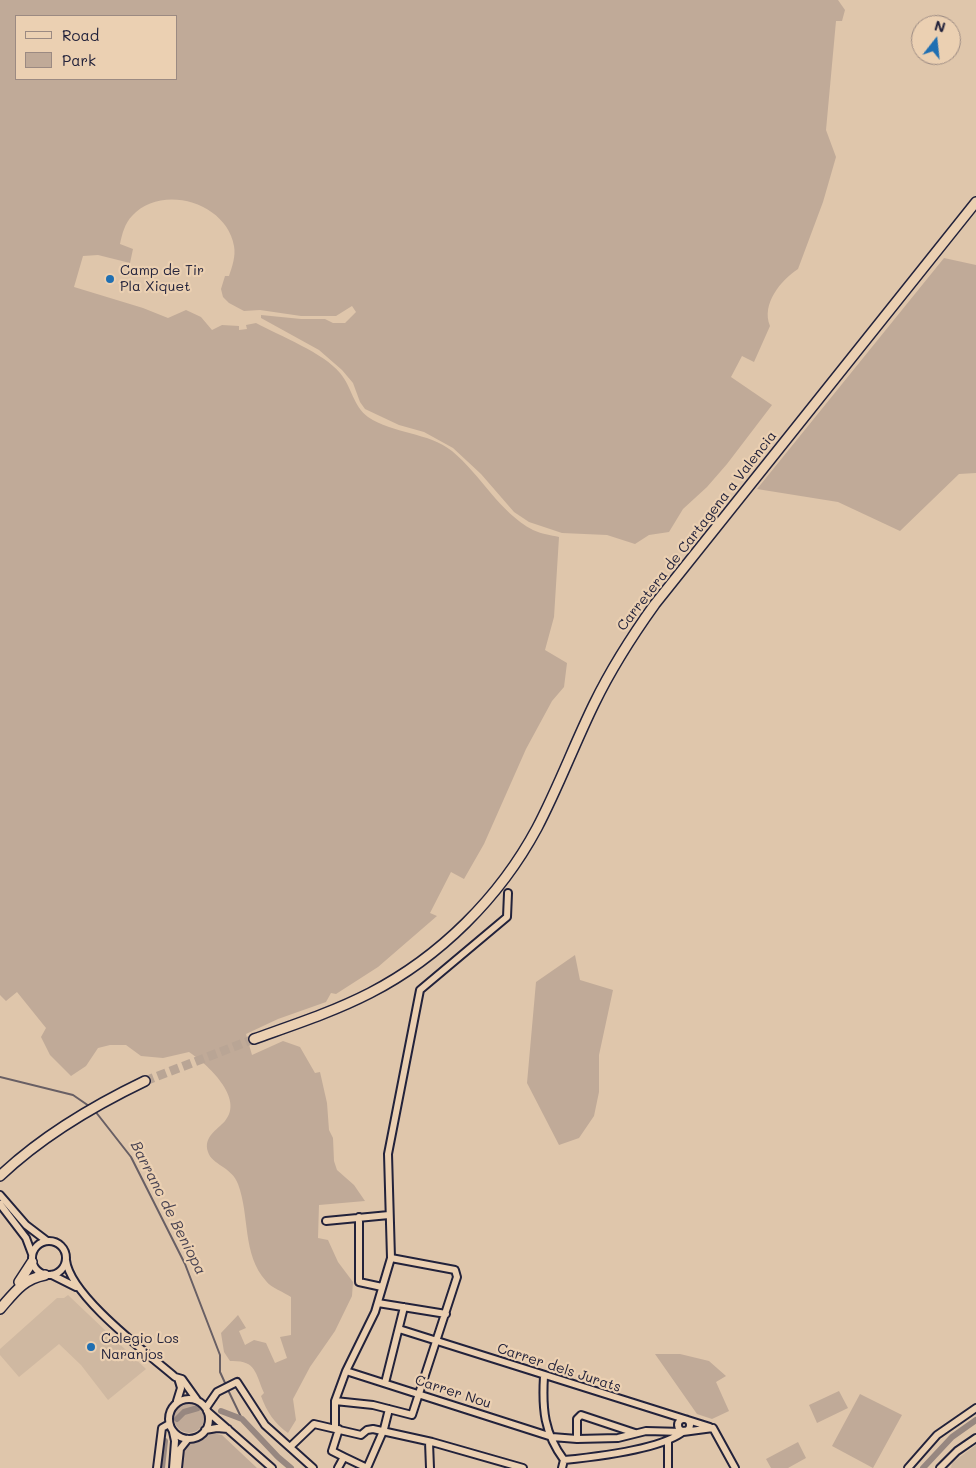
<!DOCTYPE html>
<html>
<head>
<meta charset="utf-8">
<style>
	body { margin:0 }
	#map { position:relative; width:976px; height:1468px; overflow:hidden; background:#dfc6ab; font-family:Mali,sans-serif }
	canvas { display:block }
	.legend { position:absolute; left:15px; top:15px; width:162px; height:65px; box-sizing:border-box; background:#ebd0b2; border:1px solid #9b8a82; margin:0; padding:6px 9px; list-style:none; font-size:15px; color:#22223b }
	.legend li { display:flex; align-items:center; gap:10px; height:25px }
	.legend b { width:25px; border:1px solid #9b8a82 }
	.north { position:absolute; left:911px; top:15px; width:50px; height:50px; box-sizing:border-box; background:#ebd0b2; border:1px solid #9b8a82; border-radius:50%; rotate:16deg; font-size:14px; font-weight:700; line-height:20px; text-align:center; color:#22223b }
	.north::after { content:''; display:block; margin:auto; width:18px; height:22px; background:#1f6fb2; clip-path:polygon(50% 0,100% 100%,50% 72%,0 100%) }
</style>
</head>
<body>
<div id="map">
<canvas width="976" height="1468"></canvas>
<ul class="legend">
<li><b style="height:6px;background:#ebd0b2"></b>Road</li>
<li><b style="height:14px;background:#c0aa98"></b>Park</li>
</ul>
<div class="north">N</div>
</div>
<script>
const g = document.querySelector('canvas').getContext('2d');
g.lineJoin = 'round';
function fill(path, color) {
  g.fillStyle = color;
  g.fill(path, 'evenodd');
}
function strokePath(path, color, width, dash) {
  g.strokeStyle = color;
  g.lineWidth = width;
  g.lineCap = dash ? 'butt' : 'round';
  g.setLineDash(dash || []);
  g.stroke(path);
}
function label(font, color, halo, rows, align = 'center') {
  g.font = font + ' Mali,sans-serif';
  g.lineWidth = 4.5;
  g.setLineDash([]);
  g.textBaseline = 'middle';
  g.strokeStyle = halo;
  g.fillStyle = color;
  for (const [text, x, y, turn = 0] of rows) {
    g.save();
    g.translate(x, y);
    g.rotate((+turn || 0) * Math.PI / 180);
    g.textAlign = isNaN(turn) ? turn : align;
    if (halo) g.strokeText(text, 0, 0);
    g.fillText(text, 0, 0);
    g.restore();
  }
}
const built = new Path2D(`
	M68 1295 146 1369 108 1400 81 1365 59 1344 19 1377 0 1355V1349L57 1298H64Z
	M976 1445V1468H951L952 1463Z`);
const green = new Path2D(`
	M0 0H838L845 10 842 21H836L826 130 836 157 823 202 798 269C781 280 761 304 770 326L754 362 742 356 731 377 772 405 727 464 707 487 683 509 669 532 649 535 635 544 607 535 562 533 529 522 514 512 481 474 453 448 424 432 399 425 365 409 360 402 353 383 342 370 319 350 261 318V315L301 319H325L333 323H345L356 312 352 306 336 316H301L260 310 244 311 229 303 223 297 221 289 225 276H229C232 267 236 256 234 246 227 203 162 183 132 216 125 223 122 234 120 244L133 249 130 263 98 255 83 256 74 287 143 308 168 318 186 310 201 317 212 330 222 325 239 326V330L247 329 246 325 256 323C280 336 324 353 340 373 352 387 353 406 368 417 393 434 428 432 452 451 481 475 499 512 533 530 541 534 551 535 559 537L554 617 545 650 567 663 564 687 552 701 526 749 484 844 464 879 451 872 430 913 437 916 378 967 336 994 331 993 326 1002 278 1019 246 1034 252 1055 283 1041 300 1047 315 1073 320 1072 327 1103 329 1130 333 1138 334 1161 337 1170 354 1185 365 1201 319 1205 318 1238 328 1240 338 1262 353 1282 352 1296 335 1331 310 1367 293 1399 296 1420 288 1433C274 1423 267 1412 261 1396L264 1393C255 1372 256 1360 230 1361L224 1352 221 1333 238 1315 246 1328 239 1331 245 1345 254 1340 266 1343 275 1363 287 1358 280 1337 291 1335V1297C284 1292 271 1288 266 1281 242 1254 250 1216 238 1184 232 1167 212 1165 208 1152 203 1137 217 1130 225 1121 245 1098 207 1064 189 1052L163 1058 141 1056 126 1045H110L98 1048 86 1066 71 1076 50 1055 41 1037 46 1028 17 992 6 1001 0 995ZM16 16H176V79H16Z
	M944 258 976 265V473L959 474 900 531 838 502 757 489Z
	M575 955 580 980 613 990 599 1055V1092L594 1116 579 1138 559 1145 527 1083 536 982Z
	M655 1354H680L709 1361 726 1376 716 1382 729 1411 712 1419 697 1414Z
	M839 1391 848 1408 817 1423 809 1405Z
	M860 1394 902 1415 873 1468 832 1446Z
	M174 1418a15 15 0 1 1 30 0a15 15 0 1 1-30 0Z
	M212 1433 222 1435 257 1468H182V1448Z
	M798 1442 806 1458 788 1468H771L766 1459Z`);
const stream = new Path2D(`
	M0 1077 73 1095 89 1106
	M95 1111 131 1157 185 1264 220 1355V1372L226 1385
	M228 1390 242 1419`);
const canal = new Path2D(`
	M221 1411 242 1419 278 1457 291 1468
	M177 1419 184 1412 198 1408
	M162 1468 165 1441
	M923 1468 952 1437 976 1420`);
const highwayTunnel = new Path2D(`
	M145 1081 254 1039`);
const minor = new Path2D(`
	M0 1195 26 1225 47 1241
	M0 1204 26 1238 32 1254
	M359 1217V1282L382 1287
	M326 1221 389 1215
	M32 1258a17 17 0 1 1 34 0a17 17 0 1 1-34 0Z
	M66 1260C70 1296 147 1353 175 1377L182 1379 197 1400
	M52 1275 76 1287
	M378 1303 446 1314
	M399 1329 710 1427
	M346 1371 552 1437 577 1439 618 1438 646 1431 683 1432 713 1428
	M544 1376C542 1409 544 1433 564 1460L562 1468
	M385 1383 404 1307
	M169 1419a20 20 0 1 1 40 0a20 20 0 1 1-40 0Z
	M177 1401 181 1388 178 1378
	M335 1401 373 1405 412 1415 457 1277 455 1270 391 1258
	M206 1408 217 1392 237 1382 265 1425 313 1468
	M207 1411 272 1468
	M678 1425a6 6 0 1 1 12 0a6 6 0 1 1-12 0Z
	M335 1427V1401L346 1371 375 1312 391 1258 388 1154 420 990 507 917 508 893
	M713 1428 735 1468
	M339 1429 332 1451 344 1457
	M205 1430 217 1428 228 1429
	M173 1432 175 1441 173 1468
	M577 1439V1419L581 1415 635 1433
	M429 1442 430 1468
	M290 1447 314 1424 361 1435 367 1430 373 1429 432 1442 523 1468
	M564 1460C595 1457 661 1450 684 1431
	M157 1468 162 1428 169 1424
	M178 1468 180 1449 188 1439
	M338 1468 344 1457 367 1468
	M367 1468 384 1429 389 1409
	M668 1468V1442
	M908 1468 937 1435 976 1408
	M940 1468 957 1451 976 1438`);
const highway = new Path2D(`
	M254 1039C293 1025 333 1012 370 993 440 957 500 897 537 828 558 788 574 745 594 704 611 669 632 636 655 604L976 202
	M0 1176C42 1136 93 1106 145 1081
	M19 1282 32 1262
	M0 1309C14 1293 23 1279 45 1275`);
const markers = [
	[110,279,5,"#1f6fb2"],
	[91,1347,5,"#1f6fb2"]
];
const poiNames = [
	["Camp de Tir",120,271],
	["Pla Xiquet",120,287],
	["Colegio Los",101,1339],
	["Naranjos",101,1355]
];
const streetNames = [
	["Carretera de Cartagena a Valencia",697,531,-52],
	["Carrer dels Jurats",559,1368,18],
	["Carrer Nou",453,1392,18]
];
const waterNames = [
	["Barranc de Beniopa",168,1208,63]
];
fill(built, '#cfb8a1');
fill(green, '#c0aa98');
strokePath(stream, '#685f64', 2);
strokePath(canal, '#978780', 6);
strokePath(highwayTunnel, '#b9a595', 9, [9, 4.5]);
strokePath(minor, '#22223b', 10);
strokePath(highway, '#22223b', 12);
strokePath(minor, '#ebd0b2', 6);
strokePath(highway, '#ebd0b2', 9);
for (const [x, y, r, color] of markers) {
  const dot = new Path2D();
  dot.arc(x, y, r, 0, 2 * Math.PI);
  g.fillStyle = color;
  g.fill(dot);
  strokePath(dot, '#ebd0b2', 2);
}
label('14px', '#22223b', '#ebd0b2', poiNames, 'left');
label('14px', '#22223b', '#ebd0b2', streetNames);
label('italic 15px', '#454050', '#ebd0b2', waterNames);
</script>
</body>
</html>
